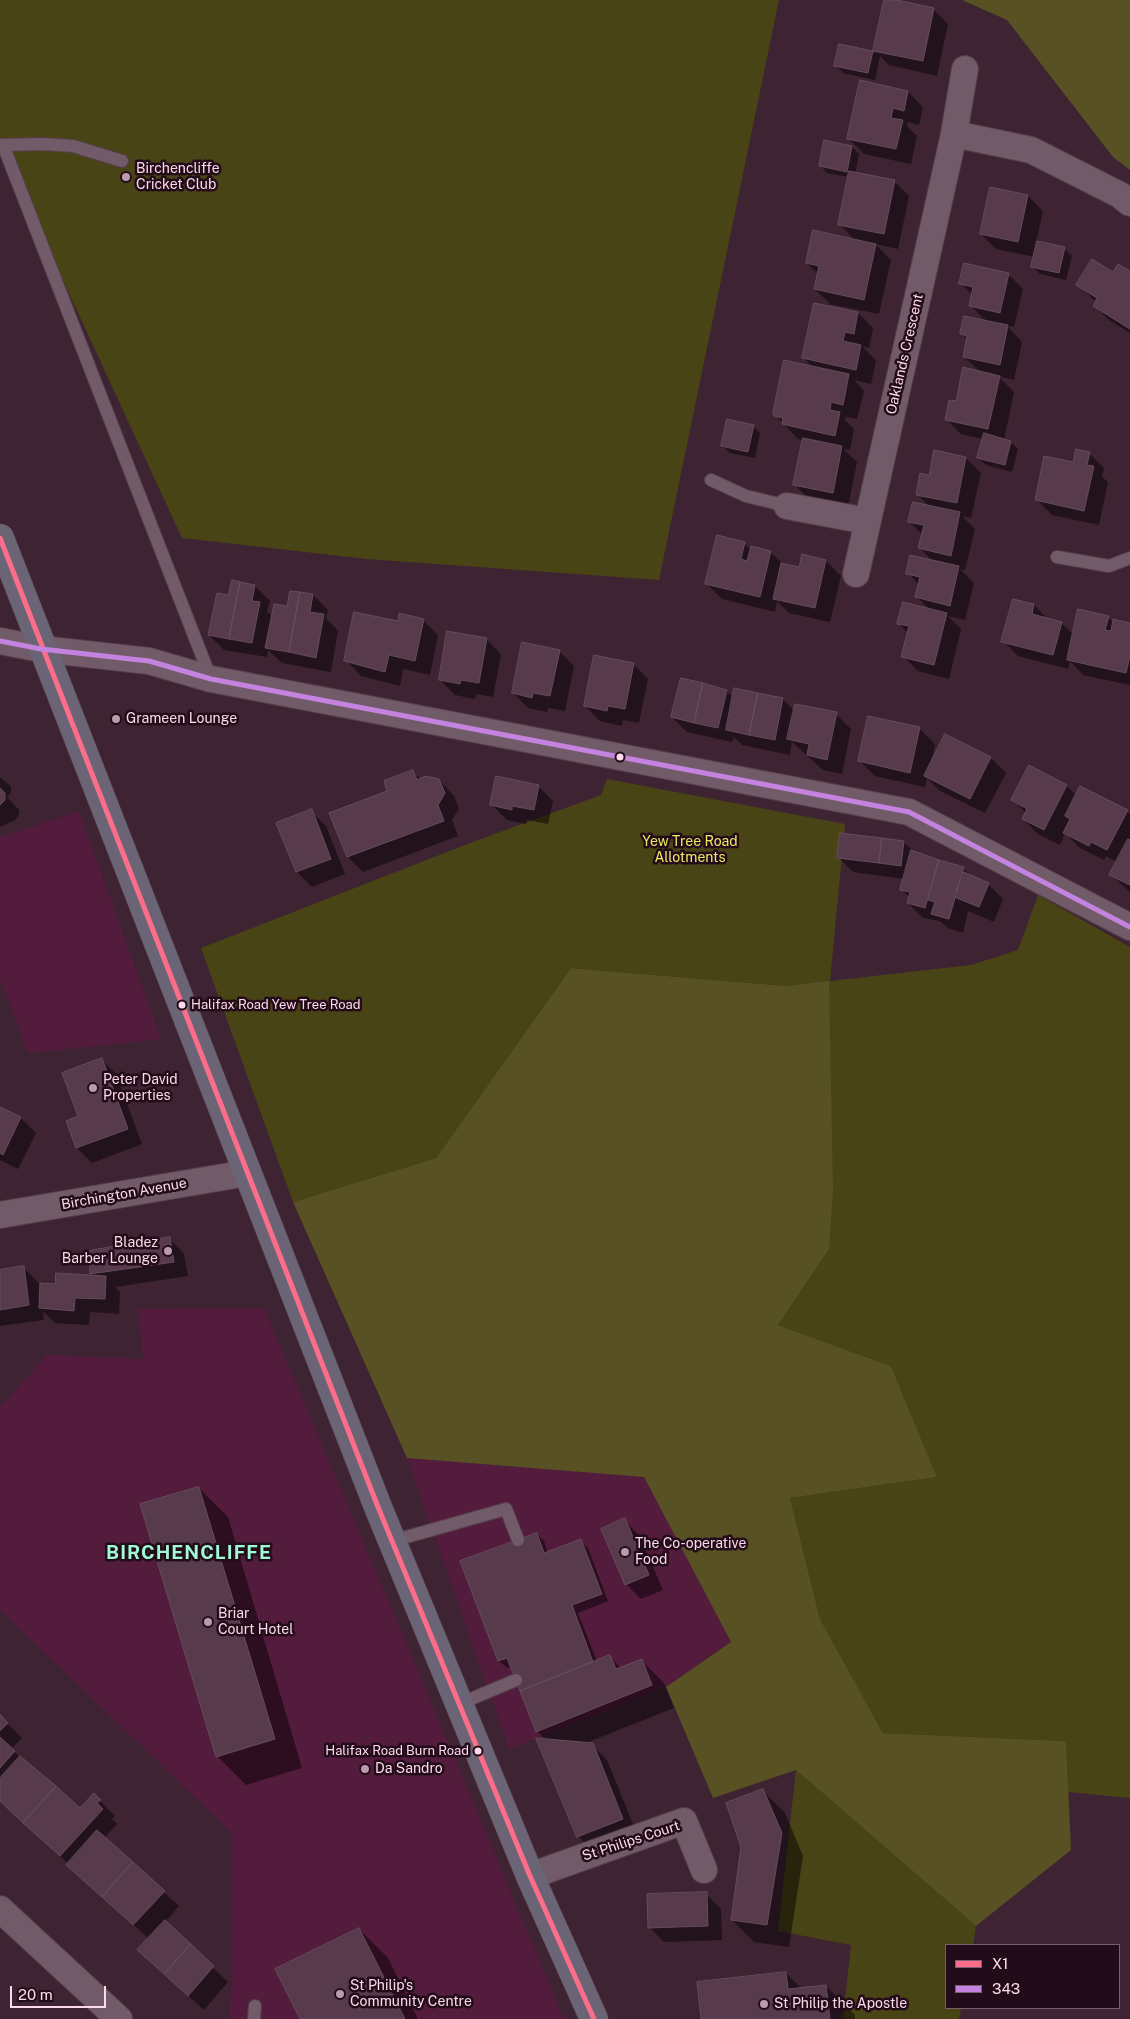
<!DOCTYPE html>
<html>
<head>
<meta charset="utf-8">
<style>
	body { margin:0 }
	#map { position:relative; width:1130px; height:2019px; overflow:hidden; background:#3e2333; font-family:"Public Sans",sans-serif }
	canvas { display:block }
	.legend { position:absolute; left:945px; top:1944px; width:175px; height:65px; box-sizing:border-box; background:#230c19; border:1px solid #7a5e6d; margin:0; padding:6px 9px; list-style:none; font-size:15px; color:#fddaeb }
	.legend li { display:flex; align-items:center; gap:10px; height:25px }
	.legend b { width:25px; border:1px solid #7a5e6d }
	.scale { position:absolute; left:10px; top:1986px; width:96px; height:22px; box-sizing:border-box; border:2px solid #fddaeb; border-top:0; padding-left:6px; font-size:15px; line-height:18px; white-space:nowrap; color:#fddaeb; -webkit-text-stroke:4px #230c19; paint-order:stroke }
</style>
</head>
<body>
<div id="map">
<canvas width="1130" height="2019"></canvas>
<ul class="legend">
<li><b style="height:6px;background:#fb6d88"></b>X1</li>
<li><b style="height:6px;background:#c483df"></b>343</li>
</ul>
<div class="scale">20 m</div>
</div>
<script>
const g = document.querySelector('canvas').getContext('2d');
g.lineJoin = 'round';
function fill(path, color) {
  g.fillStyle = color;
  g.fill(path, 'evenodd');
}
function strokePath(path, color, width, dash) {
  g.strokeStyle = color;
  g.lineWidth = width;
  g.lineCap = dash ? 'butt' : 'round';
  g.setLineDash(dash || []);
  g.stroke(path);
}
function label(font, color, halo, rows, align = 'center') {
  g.font = font + ' "Public Sans",sans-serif';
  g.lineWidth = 5;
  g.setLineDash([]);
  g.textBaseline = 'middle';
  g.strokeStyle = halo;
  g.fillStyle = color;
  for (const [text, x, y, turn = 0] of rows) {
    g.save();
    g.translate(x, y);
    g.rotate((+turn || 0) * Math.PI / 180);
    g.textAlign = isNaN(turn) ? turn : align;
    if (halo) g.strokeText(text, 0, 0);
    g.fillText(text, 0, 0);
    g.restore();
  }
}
const built = new Path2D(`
	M79 811 161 1039 28 1053 0 979V837Z
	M264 1308 425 1687 564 2019H230L232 1953 231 1832 0 1610V1407L47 1355 143 1359 138 1309Z
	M407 1458 644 1477 731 1642 666 1687 509 1749Z`);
const green = new Path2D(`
	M0 0H779L659 580 367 559 182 538 0 144Z
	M607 779 845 824 830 981 971 965 1018 950 1038 895 1130 947V1798L1068 1792 1066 1741 883 1733 820 1619 790 1498 937 1477 891 1366 778 1325 829 1248V982L787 986 571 968 436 1158 293 1202 201 948 470 843 601 795Z
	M796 1770 976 1926 973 1945H946V2008H961L959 2019H843L851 1945 778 1931Z`);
const forest = new Path2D(`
	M962 0H1130V170L1113 157 1007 20Z
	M571 968 787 986 829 981 833 1190 829 1249 778 1325 891 1366 937 1477 790 1498 820 1619 883 1733 1066 1741 1071 1850 976 1926 796 1770 713 1798 666 1687 731 1642 644 1477 407 1458 293 1202 436 1158Z`);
const shadow = new Path2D(`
	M885 0 933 9 948 24 937 76 889 65 880 56 875 80 843 73 836 66 840 45 877 53 874 50Z
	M908 92 923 107 919 125 908 122 907 126 917 136 911 164 864 154 849 139Z
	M852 147 859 154 855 174 894 181 909 196 898 249 875 244 891 260 879 314 830 304 815 289 818 274 807 263 855 240 840 225 849 177 827 173 820 165Z
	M1028 196 1043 211 1036 242 1064 248 1072 256 1066 280 1040 274 1033 267 1035 257 996 249 981 234Z
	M1130 273V333L1109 320 1094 305 1096 302 1078 284 1113 274Z
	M1008 274 1023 289 1014 327 1007 326 1022 342 1014 380 998 376 1014 392 1004 440 1011 442 1018 449 1012 472 986 465 978 458 983 439 961 434 946 419 980 372 964 357 968 340 961 334 987 322 971 306 973 296 961 283Z
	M858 313 873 328 869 348 862 346 876 361 871 384 854 380 864 391 857 419 846 417 845 420 854 429 850 450 843 449 857 462 848 507 810 500 795 485 803 440 798 439 775 415 813 368 804 358Z
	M753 426 760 433 755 458 730 453 723 446Z
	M935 452 966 458 981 473 971 518 962 516 975 529 965 570 960 569 974 583 965 620 948 616 961 629 949 679 918 671 903 656 908 633 899 624 929 609 917 597 919 585 908 573 933 562 920 548 923 535 909 522 930 507 917 494 930 476Z
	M1089 453 1104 468 1102 477 1108 482 1099 525 1052 515 1037 500 1074 463Z
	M744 543 751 550 770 552 783 564 800 568 826 561 841 576 830 622 789 613 777 601 775 612 722 599 707 584Z
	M255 586 270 601 267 611 273 617 288 607 291 592 313 595 328 610 326 618 338 631 331 672 282 663 268 650 267 657 224 650 209 635 229 597Z
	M1034 605 1048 619 1061 623 1074 635 1108 617 1114 623 1130 624V685L1083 675 1070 661 1068 669 1018 656 1003 641Z
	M423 620 438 635 430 675 403 669 400 686 361 676 346 660 399 622Z
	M486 639 501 654 493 697 476 694 475 699 455 695 440 680Z
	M559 651 574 666 565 711 548 708 547 712 528 708 513 693Z
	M633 664 648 679 639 723 623 720 622 726 600 721 585 706Z
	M735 690 783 699 794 711 836 714 851 729 842 774 823 770 792 742 790 755 742 745 734 737 732 742 687 732 672 717 726 691 734 698Z
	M869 718 920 729 935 744 931 764 945 735 991 758 1006 773 985 813 940 791 927 778 925 787 875 776 860 761Z
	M1030 767 1067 786 1077 796 1127 811 1130 814V892L1111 875 1117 862 1106 856 1104 860 1080 848 1065 833 1060 845 1038 834 1023 819 1026 813 1013 800Z
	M413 772 421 780H439L454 796 459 809 452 820 458 836 363 872 348 857 389 792Z
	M0 777 11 787V793L7 797 19 810V815L15 820 0 827Z
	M538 786 553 801 548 824 527 820 526 824 507 820 492 805Z
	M311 811 326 826 345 874 312 887 297 872 278 824Z
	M904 842 914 852 963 868 974 878 988 884 1003 899 994 922 968 911 963 933 948 928 940 921 923 918 908 903 910 898 901 889 904 879 853 872 838 857Z
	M101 1059 116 1074 142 1144 92 1163 77 1148 80 1117Z
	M0 1108 21 1118 36 1133 18 1169 0 1160Z
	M169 1238 184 1254 188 1276 115 1287 120 1292 119 1314 90 1312 89 1325 55 1323 43 1311 44 1320 0 1326V1271L24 1268 39 1283 41 1290 94 1276 91 1273Z
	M199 1488 228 1517 302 1768 246 1785 217 1756Z
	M624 1520 639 1535 663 1590 641 1599 626 1584Z
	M537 1534 544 1541 548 1553 581 1541 588 1548 608 1601 578 1613 597 1661 609 1656 621 1668 641 1660 664 1683 674 1708 583 1744 592 1745 607 1760 637 1834 593 1851 578 1836 546 1740 537 1731 511 1666 507 1668 499 1661 462 1562Z
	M0 1716 22 1738 11 1749 80 1810 94 1795 115 1816 112 1819 117 1824 104 1838 179 1906 165 1922 228 1982 204 2010 154 1965 149 1939 0 1800Z
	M763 1791 785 1813 803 1856 789 1947 754 1942 732 1920 742 1846Z
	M706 1894 721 1909 722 1940 664 1942 649 1927Z
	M359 1929 388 1958 418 2019H301Z
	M786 1973 802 1989 826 1986 855 2015V2019H702Z`);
const building = new Path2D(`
	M884 0H897L934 8 923 61 873 51Z
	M839 44 873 51 868 73 834 66Z
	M860 80 908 91 904 111 893 108 891 118 903 120 896 149 847 139Z
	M824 140 852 146 847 172 819 166Z
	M849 171 895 180 884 234 838 225Z
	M990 187 1028 195 1018 242 980 234Z
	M813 230 876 244 864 300 814 289 819 266 806 263Z
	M1037 241 1065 247 1059 273 1031 267Z
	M1092 259 1113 272 1118 264 1130 271V329L1093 306 1097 298 1076 285Z
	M964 263 1009 273 1000 313 969 306 973 287 959 284Z
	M814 303 858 312 854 334 845 332 843 341 861 345 856 370 802 358Z
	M964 316 1008 325 1000 365 963 357 967 336 960 334Z
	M784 360 849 374 843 405 831 402 830 410 840 412 835 436 782 424 783 418 774 416 773 412Z
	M963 367 1000 376 988 429 945 420 949 400 956 401Z
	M727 419 754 425 748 452 721 446Z
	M984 433 1011 441 1005 465 977 458Z
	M803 438 842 446 833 493 793 485Z
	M1076 449 1090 452 1087 465 1094 466 1084 511 1035 500 1044 456 1073 462Z
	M934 450 966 457 957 503 916 495 920 473 929 475Z
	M913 502 960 512 951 556 918 548 924 525 908 522Z
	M717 535 745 542 741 559 747 561 751 546 771 551 760 597 705 584Z
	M802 554 826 560 815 608 773 599 781 563 799 567Z
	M910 555 959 566 950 606 915 597 920 577 906 574Z
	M232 580 240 582 229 639 208 635 217 593 228 595Z
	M240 582 255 585 252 601 260 602 252 643 229 639Z
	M290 591 300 592 289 652 265 648 274 604 287 606Z
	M300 592 313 594 310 612 324 614 316 658 289 652Z
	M1013 599 1034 604 1032 614 1062 622 1053 655 1001 642Z
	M903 602 947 613 934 665 901 657 909 626 897 624Z
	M1078 609 1109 616 1105 630 1111 631 1113 619 1130 623V656L1126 673 1067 660Z
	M354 612 398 621 399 613 424 619 415 661 389 655 385 672 344 661Z
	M447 631 487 638 479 683 461 680 460 684 439 680Z
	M522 642 560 650 550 696 533 693 532 698 512 693Z
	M594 655 634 663 625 709 608 706 607 711 584 706Z
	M681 678 703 683 694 723 671 717Z
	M703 683 727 690 718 728 694 723Z
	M734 688 758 693 749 735 726 730Z
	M758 693 783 698 775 740 749 735Z
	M795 704 837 712 827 760 807 755 809 744 787 739Z
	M868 716 920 727 910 773 858 761Z
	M945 734 991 757 970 799 924 776Z
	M1029 765 1067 785 1044 830 1022 819 1027 809 1011 800Z
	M413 770 417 780 426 776 439 779 445 793 438 805 444 821 347 857 329 813 387 791 384 781Z
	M496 776 539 785 534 810 512 806V810L490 805Z
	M1080 786 1128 810 1107 850 1091 842 1089 846 1063 833 1070 819 1065 816Z
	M0 788 5 793V800L0 805Z
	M312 809 331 859 296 872 276 823Z
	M840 833 882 838 879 863 837 858Z
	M882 838 904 841 901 866 879 863Z
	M1128 839 1130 840V885L1109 875Z
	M911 850 939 860 925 908 907 903 910 892 900 890Z
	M939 860 964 867 949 919 931 914 935 902 928 900Z
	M964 872 989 883 979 907 954 897Z
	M102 1058 128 1129 76 1148 66 1121 78 1116 62 1073Z
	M0 1107 21 1117 3 1155 0 1153Z
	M170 1237 174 1262 90 1274 89 1251Z
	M24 1266 29 1305 0 1310V1270Z
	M56 1273 106 1276 105 1299 75 1298 74 1311 39 1308 40 1283 55 1284Z
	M199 1487 275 1739 216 1757 140 1504Z
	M625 1518 649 1575 625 1585 601 1529Z
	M537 1533 544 1553 581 1539 602 1594 572 1605 593 1662 520 1691 507 1658 498 1661 460 1561Z
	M610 1655 616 1669 642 1659 652 1685 536 1732 520 1691Z
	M0 1714 8 1723 0 1731Z
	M0 1737 15 1751 0 1768Z
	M536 1738 593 1743 623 1819 577 1837Z
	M20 1756 56 1786 23 1823 0 1801V1778Z
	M56 1786 80 1808 94 1793 101 1800 97 1803 103 1809 60 1856 23 1823Z
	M763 1789 782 1833 767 1925 731 1920 741 1847 726 1803Z
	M97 1830 133 1862 102 1897 66 1865Z
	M133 1862 165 1891 133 1925 102 1897Z
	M707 1892 708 1926 648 1928 647 1894Z
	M165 1920 191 1944 164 1974 137 1950Z
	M359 1928 405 2019H300L275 1969Z
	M191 1944 214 1966 188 1996 164 1974Z
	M786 1972 788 1989 826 1985 830 2019H701L697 1982Z`);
const lane = new Path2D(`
	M0 145 43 144 73 146 122 161
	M3 145 211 679
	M711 480 746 496 787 506
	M1057 557 1109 566 1130 558
	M392 1541 506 1509 518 1540
	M459 1704 516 1680
	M254 2019 255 2006`);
const street = new Path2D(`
	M954 134 1031 150 1120 195 1130 203
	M787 506 867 521
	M856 574 954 134 965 69
	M0 641 41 649 149 661 211 679 909 812 1130 927
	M0 1215 247 1173
	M530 1876 684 1821 704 1870
	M0 1909 119 2019`);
const highway = new Path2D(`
	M0 538 378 1507 530 1876 594 2019`);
const bus1 = new Path2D(`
	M0 538 378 1507 530 1876 594 2019`);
const bus2 = new Path2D(`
	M0 641 41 649 149 661 211 679 909 812 1130 927`);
const markers = [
	[126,177,5,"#ba9aab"],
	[116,719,5,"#ba9aab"],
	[620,757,4.5,"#fddaeb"],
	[182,1005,4.5,"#fddaeb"],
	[93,1088,5,"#ba9aab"],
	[168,1251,5,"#ba9aab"],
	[625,1552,5,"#ba9aab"],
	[208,1622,5,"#ba9aab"],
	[478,1751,4.5,"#fddaeb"],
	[365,1769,5,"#ba9aab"],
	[340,1994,5,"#ba9aab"],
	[764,2004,5,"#ba9aab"]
];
const busNames = [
	["Halifax Road Yew Tree Road",191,1005],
	["Halifax Road Burn Road",469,1751,"right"]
];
const poiNames = [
	["Birchencliffe",136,169],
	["Cricket Club",136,185],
	["Grameen Lounge",126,719],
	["Peter David",103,1080],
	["Properties",103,1096],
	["Bladez",158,1243,"right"],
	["Barber Lounge",158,1259,"right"],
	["The Co-operative",635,1544],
	["Food",635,1560],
	["Briar",218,1614],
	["Court Hotel",218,1630],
	["Da Sandro",375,1769],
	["St Philip's",350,1986],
	["Community Centre",350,2002],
	["St Philip the Apostle",774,2004]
];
const streetNames = [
	["Oaklands Crescent",905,354,-77],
	["Birchington Avenue",124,1194,-10],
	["St Philips Court",631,1841,-18]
];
const parkNames = [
	["Yew Tree Road",690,842],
	["Allotments",690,858]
];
const districtNames = [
	["BIRCHENCLIFFE",189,1553]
];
fill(built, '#531c3d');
fill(green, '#494415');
fill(forest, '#575124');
fill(shadow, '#0007');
fill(building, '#573a4b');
strokePath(building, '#654d5b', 1);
strokePath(lane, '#573f4d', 14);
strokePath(street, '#573f4d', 28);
strokePath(highway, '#573f4d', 29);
strokePath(lane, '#725b68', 12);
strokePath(street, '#725b68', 26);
strokePath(highway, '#6a6474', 28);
strokePath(bus1, '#fb6d88', 5);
strokePath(bus2, '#c483df', 5);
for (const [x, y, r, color] of markers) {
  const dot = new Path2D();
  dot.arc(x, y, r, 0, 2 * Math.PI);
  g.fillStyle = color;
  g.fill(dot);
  strokePath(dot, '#230c19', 2);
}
label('13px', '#fddaeb', '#230c19', busNames, 'left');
label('14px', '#fddaeb', '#230c19', poiNames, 'left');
label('14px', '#fddaeb', '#230c19', streetNames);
label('14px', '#eee862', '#230c19', parkNames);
g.letterSpacing = '1px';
label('bold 19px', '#a0f9d5', '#230c19', districtNames);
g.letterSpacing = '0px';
</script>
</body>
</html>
